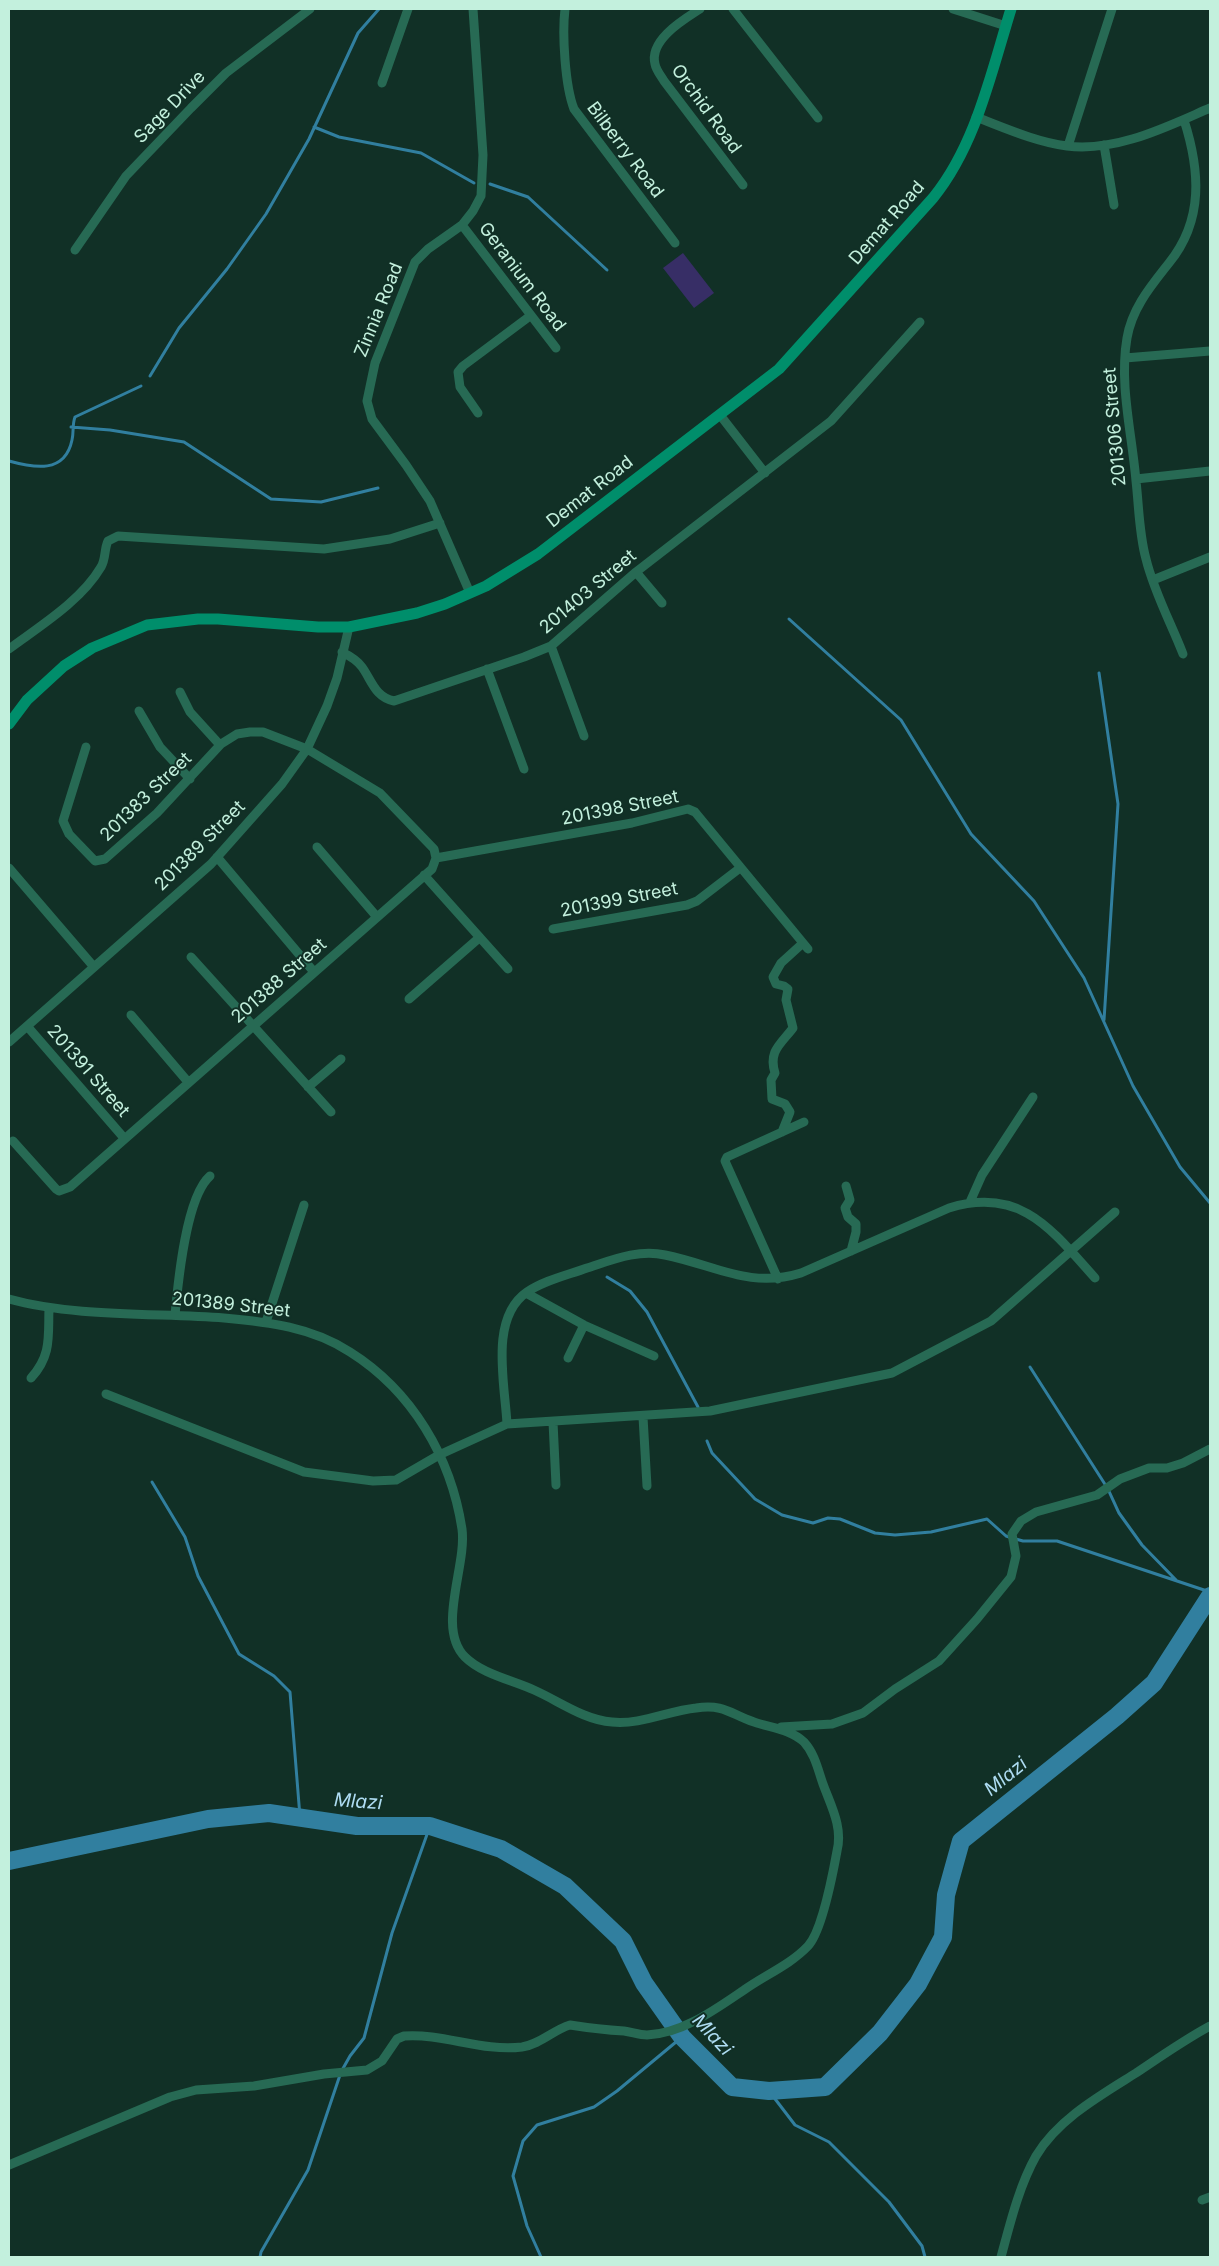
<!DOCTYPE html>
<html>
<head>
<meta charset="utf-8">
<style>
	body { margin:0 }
	#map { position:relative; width:1219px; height:2266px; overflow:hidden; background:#113026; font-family:Inter,sans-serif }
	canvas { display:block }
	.frame { position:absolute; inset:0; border:10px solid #c3f0dd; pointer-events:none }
</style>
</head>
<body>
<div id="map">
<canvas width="1219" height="2266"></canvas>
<div class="frame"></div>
</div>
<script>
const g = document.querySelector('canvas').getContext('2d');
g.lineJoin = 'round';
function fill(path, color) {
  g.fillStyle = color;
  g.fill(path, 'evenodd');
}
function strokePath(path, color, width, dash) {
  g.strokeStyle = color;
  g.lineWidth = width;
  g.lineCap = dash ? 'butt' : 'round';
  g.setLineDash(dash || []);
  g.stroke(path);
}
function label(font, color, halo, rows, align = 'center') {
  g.font = font + ' Inter,sans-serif';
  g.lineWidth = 4;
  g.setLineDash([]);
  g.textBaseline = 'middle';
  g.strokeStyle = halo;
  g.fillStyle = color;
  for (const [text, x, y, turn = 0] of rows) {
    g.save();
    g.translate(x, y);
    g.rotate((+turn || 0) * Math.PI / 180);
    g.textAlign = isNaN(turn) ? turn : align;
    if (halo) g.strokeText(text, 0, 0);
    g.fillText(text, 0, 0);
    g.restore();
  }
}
const green = new Path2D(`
	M683 253 714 293 694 308 663 268Z`);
const stream = new Path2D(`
	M314 127 339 137 421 153 474 183
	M490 184 528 197 607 270
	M150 376 179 328 227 269 266 214 309 139 358 33 379 9
	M71 427 110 430 184 442 271 499 321 502 378 488
	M9 461C34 468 65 474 72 440 74 432 72 425 75 417L141 386
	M789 619 901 720 971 834 1034 901 1084 978 1133 1086 1180 1167 1210 1203
	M1099 673 1118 804 1104 1020
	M607 1277 630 1291 647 1312 698 1407
	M1030 1367 1108 1489 1119 1513 1142 1545 1176 1580
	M707 1441 712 1453 755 1499 782 1515 813 1523 828 1518 840 1519 875 1533 895 1535 931 1532 987 1519 1006 1536 1012 1538 1023 1541H1057L1210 1592
	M152 1482 185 1537 198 1576 239 1654 274 1676 290 1692 300 1817
	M769 2091 795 2125 829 2142 889 2202 922 2246 925 2257
	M260 2257 261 2252 308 2170 341 2072 350 2056 364 2038 392 1933 430 1826
	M541 2257 527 2226 513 2176 523 2141 537 2125 594 2107 617 2091 682 2037`);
const river = new Path2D(`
	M9 1861 208 1819 269 1813 357 1826H430L501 1849 565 1886 623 1941 644 1983 682 2037 732 2087 769 2091 825 2087 880 2033 918 1984 943 1937 946 1895 961 1841 1117 1716 1154 1683 1210 1596`);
const street = new Path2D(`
	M565 9C562 34 565 86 574 109L675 243
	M700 9C683 20 649 40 655 64 656 70 661 76 664 81L743 185
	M733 9 818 118
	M953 9 1006 26
	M382 83 408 9
	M976 117C1005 128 1036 142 1067 146 1117 152 1166 127 1210 108
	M1104 145 1114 205
	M1068 146 1112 9
	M462 225 556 348
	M75 250 126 176 191 108 226 73 310 9
	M1125 358 1210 351
	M478 413 460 387 458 372 463 366 530 316
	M720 415 765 473
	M1136 479 1210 471
	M636 572 662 603
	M1153 580 1210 557
	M470 593 430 501 406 465 372 419 367 401 375 363 415 262 428 249 462 225 473 211 481 196 483 155 473 9
	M551 646 584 736
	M9 649C40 626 81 601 101 567 106 559 104 549 108 541L118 536 324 549 390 539 440 523
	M342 652C350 656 357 660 362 667 372 681 375 697 394 701L524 657 551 646 636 572 831 421 920 322
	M1183 654C1171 623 1154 592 1146 559 1139 534 1139 507 1136 481 1132 434 1119 384 1127 338 1132 308 1151 286 1169 263 1204 220 1200 170 1184 120
	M487 669 524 769
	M180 692 190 712 220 745
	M139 711 160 747 190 779
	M317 847 377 917
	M217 857 314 972
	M436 858 632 823 688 809 695 812 808 949
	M9 868 94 967
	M424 875 508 969
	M553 929 687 905 697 901 740 868
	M191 957 331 1112
	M409 999 479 938
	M131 1015 188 1082
	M27 1026 124 1138
	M9 1042 211 864 282 784 307 749 327 706 337 678 349 627
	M308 1087 341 1059
	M782 1132 790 1112 785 1104 772 1099 771 1080 775 1073C768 1051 781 1044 793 1028L786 1000 788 989 784 986 776 984 773 977 781 963 803 943
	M13 1141 56 1189 59 1191 70 1187 432 869 436 858 434 849 380 793 307 749 263 732H250L237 734 221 744 157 813 105 859 95 861 69 834 63 821 86 747
	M846 1186 850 1200 845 1208 848 1217 856 1224V1232L851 1251
	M970 1202 982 1175 1033 1097
	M778 1279 725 1161 727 1157 804 1122
	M526 1293 584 1325 654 1356
	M9 1299C73 1317 157 1313 224 1318 268 1322 312 1327 350 1352 412 1391 451 1457 462 1529 467 1566 436 1628 465 1657 482 1674 512 1680 534 1690 559 1701 584 1720 612 1722 640 1725 668 1711 696 1708 725 1704 730 1714 754 1722 771 1728 790 1729 804 1742 815 1754 818 1770 823 1784 831 1806 843 1827 837 1851 833 1873 822 1931 808 1946 790 1965 765 1975 744 1990 716 2009 682 2034 647 2035 639 2035 632 2032 624 2031 606 2030 589 2028 570 2025 553 2030 541 2044 522 2047 482 2052 443 2033 404 2036L397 2039 382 2061 367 2070 324 2074 254 2086 196 2090 170 2097 9 2165
	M175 1315C178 1282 186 1197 210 1176
	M266 1322 304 1205
	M568 1358 584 1325
	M31 1378C52 1355 48 1336 49 1308
	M106 1394 304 1472 373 1481 396 1480 439 1455 507 1424 710 1411 892 1373 991 1321 1115 1212
	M643 1417 647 1486
	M553 1422 556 1485
	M507 1424C505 1384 489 1318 527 1292 545 1280 568 1275 587 1268 612 1260 638 1249 665 1255 715 1265 749 1289 801 1273L949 1208C1021 1186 1052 1230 1095 1278
	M781 1727 832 1724 863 1713 895 1689 939 1661 977 1619 1011 1577 1016 1556 1012 1534 1021 1521 1036 1512 1097 1495 1120 1479 1149 1468H1167L1183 1463 1210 1449
	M1202 2200 1210 2197
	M1001 2257C1010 2224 1019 2186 1036 2156 1058 2119 1101 2095 1136 2073 1160 2057 1184 2040 1210 2026`);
const secondary = new Path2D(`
	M9 724 27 700 64 666 92 648 147 625 198 619H218L318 627H349L417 613 445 604 486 586 538 554 779 369 933 198C976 145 991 73 1011 9`);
const streetNames = [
	["Sage Drive",170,107,-46],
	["Orchid Road",706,109,54],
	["Bilberry Road",625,150,53],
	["Demat Road",887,223,-49],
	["Geranium Road",522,277,53],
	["Zinnia Road",379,310,-68],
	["201306 Street",1115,427,-95],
	["Demat Road",590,492,-38],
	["201403 Street",588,592,-40],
	["201383 Street",146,797,-44],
	["201398 Street",620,808,-11],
	["201389 Street",200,846,-45],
	["201399 Street",619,900,-11],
	["201388 Street",279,981,-41],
	["201391 Street",88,1071,49],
	["201389 Street",231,1305,6]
];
const waterNames = [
	["Mlazi",1006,1777,-39],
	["Mlazi",358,1802,4],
	["Mlazi",712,2035,47]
];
fill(green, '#372e66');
strokePath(stream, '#317f9f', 3);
strokePath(river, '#317f9f', 18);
strokePath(street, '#276a54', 9);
strokePath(secondary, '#008e6b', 11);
label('18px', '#c3f0dd', '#113026', streetNames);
label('italic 19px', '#aedcf2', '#113026', waterNames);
</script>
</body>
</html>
